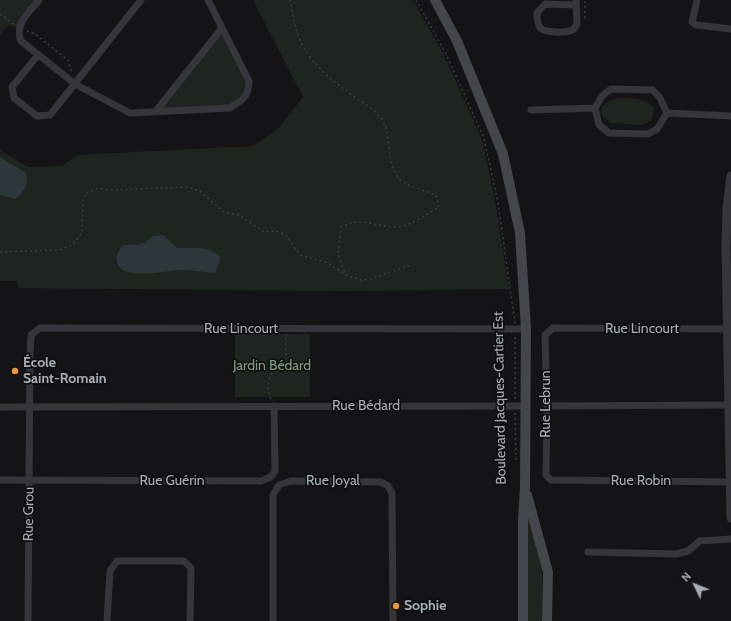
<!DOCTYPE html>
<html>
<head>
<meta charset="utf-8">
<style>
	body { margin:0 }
	#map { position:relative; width:731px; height:621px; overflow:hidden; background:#141416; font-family:Cabin,sans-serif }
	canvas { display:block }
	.north { position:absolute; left:675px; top:565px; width:40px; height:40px; -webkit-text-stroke:3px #0f0f10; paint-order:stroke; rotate:313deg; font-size:11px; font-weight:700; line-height:16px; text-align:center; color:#a5adb6 }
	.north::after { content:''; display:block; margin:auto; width:14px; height:18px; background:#a5adb6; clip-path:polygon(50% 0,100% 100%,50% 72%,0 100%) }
</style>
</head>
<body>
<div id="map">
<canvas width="731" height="621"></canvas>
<div class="north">N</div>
</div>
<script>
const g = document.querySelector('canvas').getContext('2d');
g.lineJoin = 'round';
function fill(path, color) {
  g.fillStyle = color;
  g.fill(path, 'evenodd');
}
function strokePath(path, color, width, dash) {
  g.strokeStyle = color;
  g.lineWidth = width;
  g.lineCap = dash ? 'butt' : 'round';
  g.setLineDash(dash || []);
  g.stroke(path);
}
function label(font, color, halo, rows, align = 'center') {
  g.font = font + ' Cabin,sans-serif';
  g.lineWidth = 3.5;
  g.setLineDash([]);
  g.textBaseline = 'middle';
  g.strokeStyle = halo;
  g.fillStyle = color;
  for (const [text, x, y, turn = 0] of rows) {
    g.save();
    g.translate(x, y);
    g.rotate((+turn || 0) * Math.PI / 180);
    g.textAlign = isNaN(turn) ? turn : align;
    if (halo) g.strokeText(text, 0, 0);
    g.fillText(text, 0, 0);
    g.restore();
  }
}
const green = new Path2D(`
	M0 0H39L18 28 8 25 0 35Z
	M253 0H413L444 55 482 139 496 205 509 289 347 291 18 288V281H0V150L28 167 62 166 77 155 253 146 278 129 303 97Z
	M222 28 249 81V92L230 108 156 111Z
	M617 98C630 99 646 96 654 108L652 120 642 125 610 123 602 115V108L606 103Z
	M235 334H310V397H235Z
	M525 518H529L542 565V621H528Z`);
const water = new Path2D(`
	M0 157 26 173C29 185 24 192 15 199L0 195Z
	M163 235 177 248C194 248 207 245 221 257L215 273C204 272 192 270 181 270 166 270 122 282 117 262 115 255 119 250 123 245H137L146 242 153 236Z`);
const path = new Path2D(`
	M290 0C293 14 295 31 302 44 311 63 331 80 348 92 358 100 377 110 383 121 392 138 386 161 398 177 404 186 426 191 436 195L439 207C428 213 409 227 396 227 374 227 363 216 341 227L338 254 346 275
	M416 0 446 54 484 138 498 203 515 323
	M0 14 15 25
	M585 18V0
	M27 31 35 34 68 60 72 73
	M0 252 59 250 72 245 82 233 83 200 86 193 99 188 108 190 187 187 200 191 224 212 239 215 264 232 276 231 286 235 300 255 328 263 346 275 361 280 371 279 411 265
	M271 399C263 382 273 367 286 356V334
	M515 399V335
	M515 413 516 463`);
const minor = new Path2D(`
	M39 0C29 13 14 24 21 41L75 84 130 113 230 108C243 100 249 96 249 81L208 0
	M576 0 577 24 573 30C567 32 562 33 556 32 541 31 537 30 537 13L545 4 576 5
	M697 0 692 22 696 25 731 29
	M38 55 12 87 14 98 37 116 50 115 141 0
	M611 89 653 90 660 98 667 113 657 129 648 134 609 133 599 125 595 108 602 96Z
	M531 110 595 108
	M156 111 222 28
	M667 113 731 116
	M731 329 553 328 545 335 547 406 546 475 551 480 731 482
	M547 406 731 405
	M0 407 527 406
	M0 480 261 481 271 477 275 471 274 406
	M588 552 676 554 688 551 700 541 731 539
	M28 621 30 355 31 335 40 328 526 329
	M107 621 110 571 117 561H184L191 568 190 621
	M273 621V495L279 485 291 481 381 482 388 486 392 493 393 621`);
const tertiary = new Path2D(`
	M731 176 727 207 726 246 731 518`);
const secondary = new Path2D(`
	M435 0 457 41 503 154 520 233 526 329 525 487 523 520V621
	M527 495 548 572 547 621`);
const markers = [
	[15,371,4,"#f4942e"],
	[396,606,4,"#f4942e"]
];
const streetNames = [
	["Rue Lincourt",241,329],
	["Rue Lincourt",642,329],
	["Boulevard Jacques-Cartier Est",500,398,-91],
	["Rue Lebrun",546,404,-90],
	["Rue Bédard",366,406],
	["Rue Guérin",172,481],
	["Rue Joyal",333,481],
	["Rue Robin",641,481],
	["Rue Grou",29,514,-89]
];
const poiNames = [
	["École",23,363],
	["Saint-Romain",23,379],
	["Sophie",404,606]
];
const parkNames = [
	["Jardin Bédard",272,366]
];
fill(green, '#1e251e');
fill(water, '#2c373b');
strokePath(path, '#3b3e42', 1.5, [2, 3]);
strokePath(minor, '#35363b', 7);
strokePath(tertiary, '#35363b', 9);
strokePath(secondary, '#43464b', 10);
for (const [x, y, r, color] of markers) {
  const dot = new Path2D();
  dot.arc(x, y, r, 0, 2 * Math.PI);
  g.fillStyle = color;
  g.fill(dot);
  strokePath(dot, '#0f0f10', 1.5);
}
label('14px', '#a5adb6', '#0f0f10', streetNames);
label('bold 14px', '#a5adb6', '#0f0f10', poiNames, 'left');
label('14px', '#7fa17c', '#0f0f10', parkNames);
</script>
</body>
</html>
